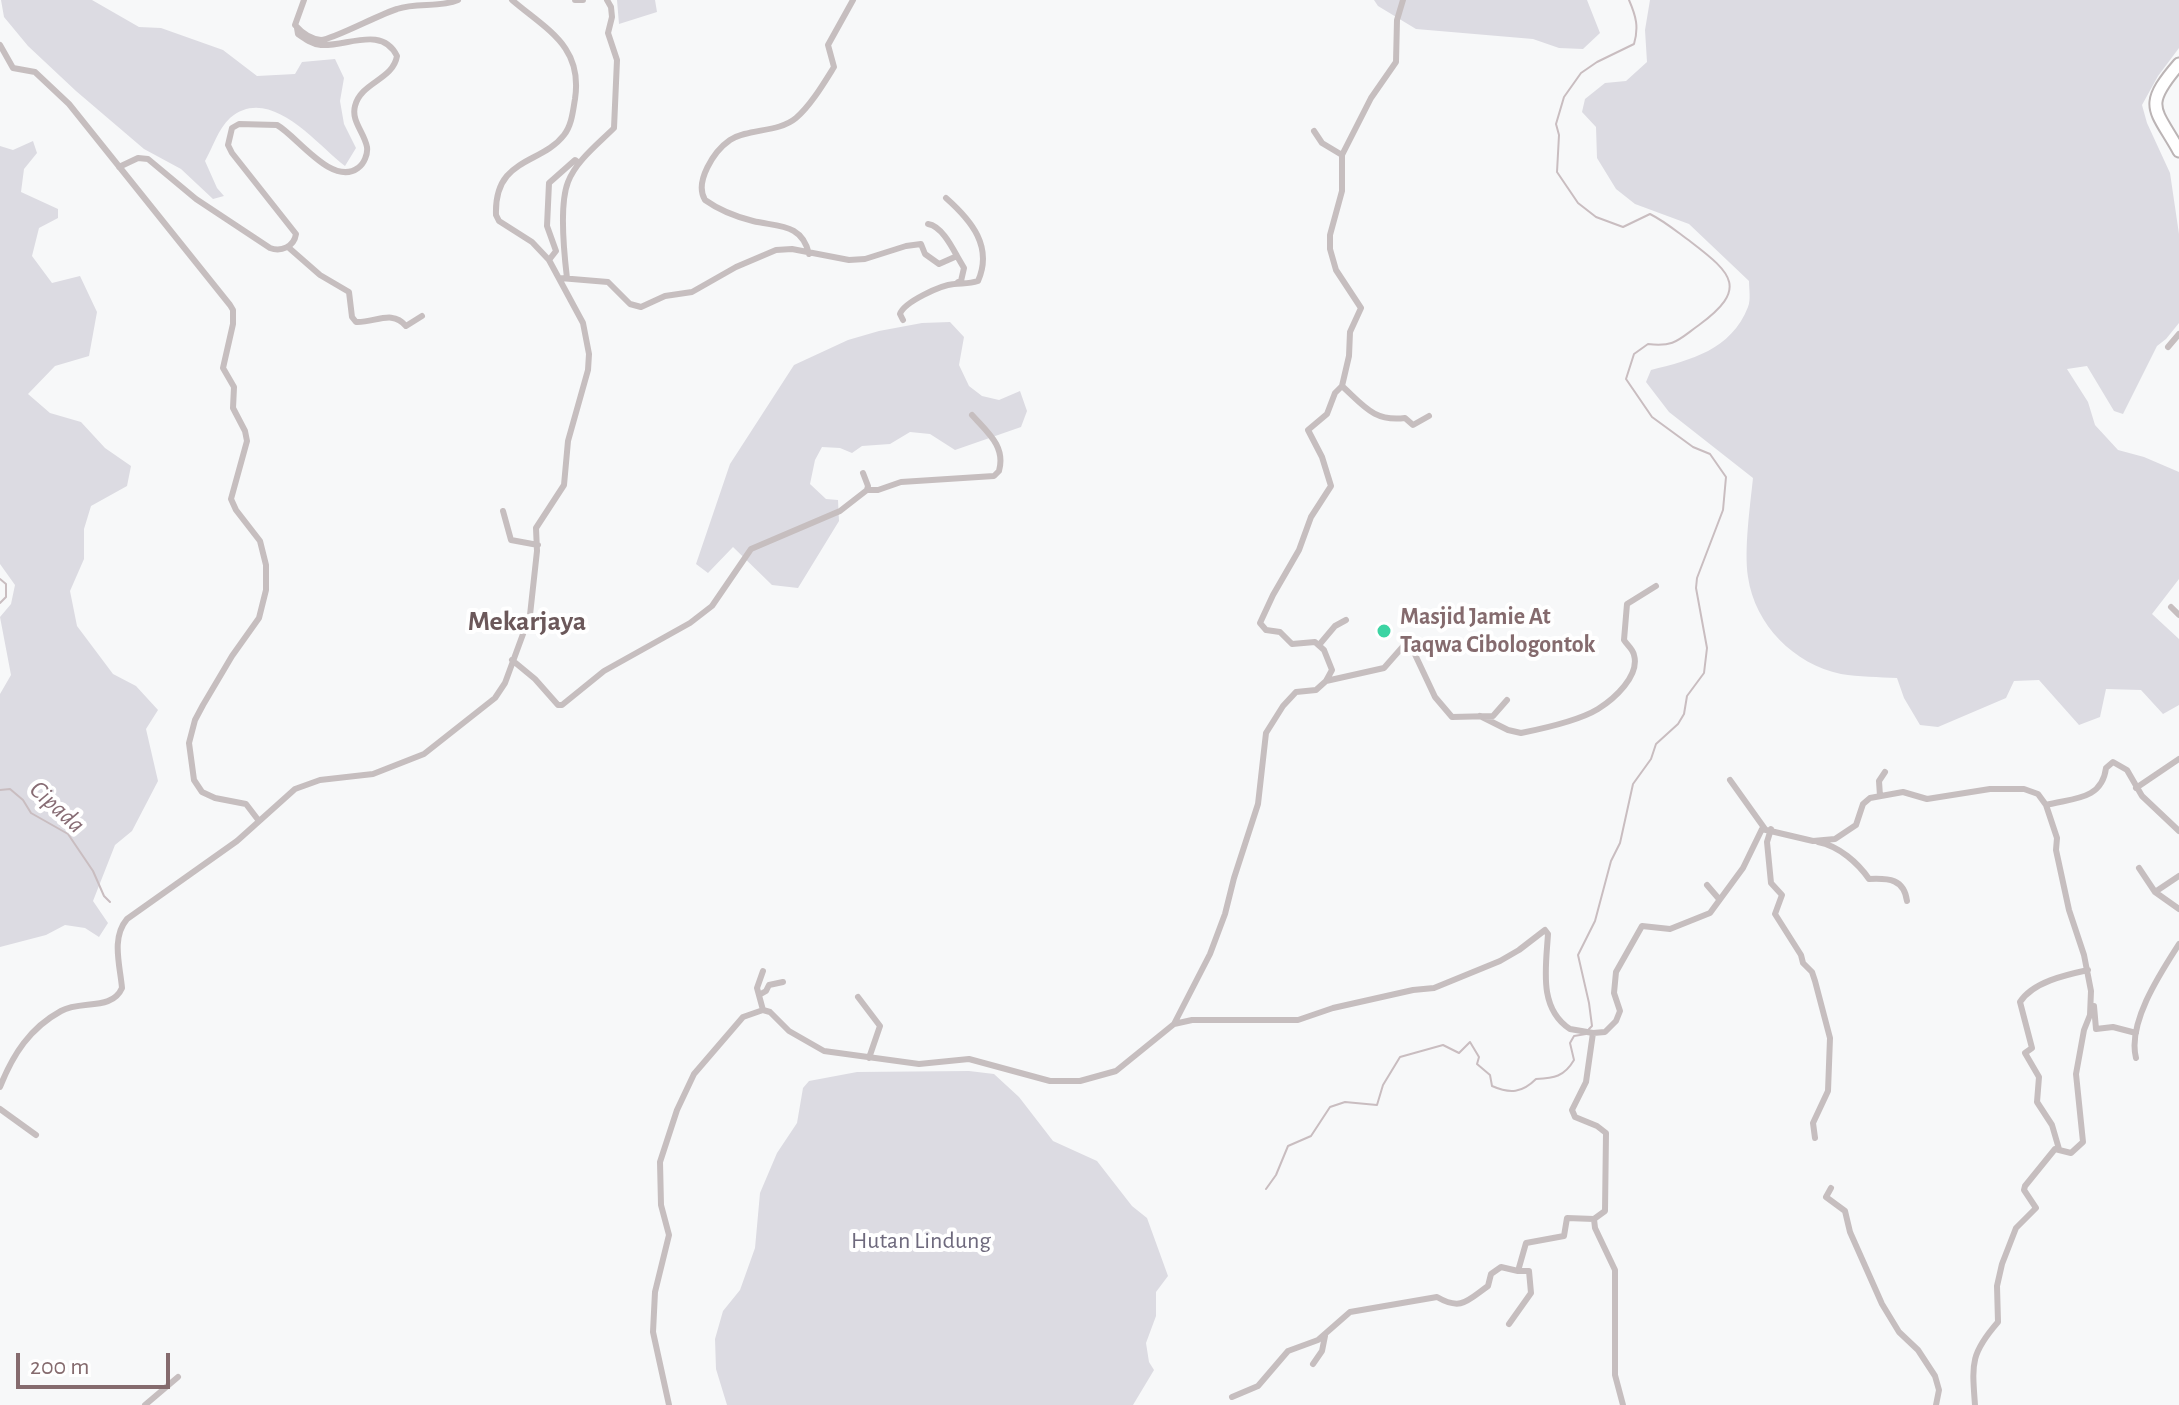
<!DOCTYPE html>
<html>
<head>
<meta charset="utf-8">
<style>
	body { margin:0 }
	#map { position:relative; width:2179px; height:1405px; overflow:hidden; background:#f7f8f9; font-family:"Alegreya Sans",sans-serif }
	canvas { display:block }
	.scale { position:absolute; left:16px; top:1353px; width:154px; height:36px; box-sizing:border-box; border:4px solid #856b6e; border-top:0; padding-left:10px; font-size:24px; line-height:28px; white-space:nowrap; color:#856b6e; -webkit-text-stroke:6px #fff; paint-order:stroke }
</style>
</head>
<body>
<div id="map">
<canvas width="2179" height="1405"></canvas>
<div class="scale">200 m</div>
</div>
<script>
const g = document.querySelector('canvas').getContext('2d');
g.lineJoin = 'round';
function fill(path, color) {
  g.fillStyle = color;
  g.fill(path, 'evenodd');
}
function strokePath(path, color, width, dash) {
  g.strokeStyle = color;
  g.lineWidth = width;
  g.lineCap = dash ? 'butt' : 'round';
  g.setLineDash(dash || []);
  g.stroke(path);
}
function label(font, color, halo, rows, align = 'center') {
  g.font = font + ' "Alegreya Sans",sans-serif';
  g.lineWidth = 8;
  g.setLineDash([]);
  g.textBaseline = 'middle';
  g.strokeStyle = halo;
  g.fillStyle = color;
  for (const [text, x, y, turn = 0] of rows) {
    g.save();
    g.translate(x, y);
    g.rotate((+turn || 0) * Math.PI / 180);
    g.textAlign = isNaN(turn) ? turn : align;
    if (halo) g.strokeText(text, 0, 0);
    g.fillText(text, 0, 0);
    g.restore();
  }
}
const green = new Path2D(`
	M1 0H92L139 27 161 28 223 50 257 76 295 74 302 62 335 59 344 78 340 101 344 124 356 148 345 166C316 144 270 84 230 118 218 129 213 147 205 161L217 188 224 196 213 199 181 169 144 149 76 91 28 46 4 17Z
	M617 0H655L657 12 619 24Z
	M1374 0H1587L1600 33 1583 49 1559 48 1533 39 1416 29 1378 6Z
	M1650 0H2179V48L2158 76 2142 105 2147 123 2170 173 2179 234V323L2166 339 2157 346 2123 414 2114 411 2087 366 2067 369 2088 402 2095 425 2118 450 2144 457 2179 472V579L2152 614 2179 639V705L2163 714 2141 690 2106 689 2100 717 2079 725 2039 680 2014 681 2006 698 1938 727 1920 725 1904 698 1897 678C1879 677 1859 677 1841 674 1794 664 1755 625 1748 577 1744 549 1750 507 1753 478L1669 412 1646 382 1651 370C1691 360 1731 350 1748 307 1751 300 1749 289 1749 281L1689 224 1635 204 1616 189 1597 158 1596 127 1582 112 1585 99 1605 83 1626 81 1647 62 1645 30Z
	M33 141 37 153 24 169 21 192 58 209V218L39 228 32 256 52 283 80 276 97 312 89 356 55 366 28 394 50 413 81 422 105 448 131 466 127 486 91 506 84 529V559L70 591 77 626 113 674 136 686 158 710 146 729 158 781 132 831 115 845 93 901 108 923 99 937 85 928 65 925 46 935 0 947V694L11 675 0 617 11 604 15 585 0 564V146L13 150Z
	M950 322 964 337 959 365 969 386 982 396 999 400 1020 391 1027 411 1021 427 955 450 930 434 910 432 890 444 862 446 852 453 840 448 822 447 815 460 810 484 826 499 838 500 839 521 798 588 772 585 733 547 708 573 696 564 730 464 794 365 848 340 879 331 922 323Z
	M969 1071 994 1074 1019 1097 1053 1141 1097 1161 1132 1206 1147 1218 1168 1276 1156 1292V1316L1146 1343 1149 1362 1154 1370 1133 1405H727L716 1369 715 1339 723 1311 740 1290 755 1248 760 1193 777 1153 797 1123 803 1088 809 1081 857 1072Z`);
const stream = new Path2D(`
	M0 579 6 584V597L0 603
	M0 790 10 789 23 800 31 813 68 834 93 871 104 896 110 902
	M1589 1029 1592 1026 1589 1003 1578 955 1595 921 1611 861 1620 843 1633 784 1651 759 1656 744 1678 724 1684 714 1687 696 1704 673 1707 648 1696 588 1697 578 1723 510 1726 477 1710 454 1693 447 1652 417 1626 379 1634 354 1648 344C1675 347 1678 340 1699 325 1748 289 1733 274 1691 242 1677 232 1666 222 1650 214L1623 227 1596 217 1578 203 1557 172 1559 135 1556 124 1564 97 1581 73 1597 62 1634 44C1639 27 1636 16 1629 0
	M1266 1189 1276 1175 1288 1146 1311 1136 1330 1107 1345 1102 1377 1105 1383 1085 1400 1057 1443 1045 1459 1053 1470 1042 1479 1057 1477 1064 1490 1075 1492 1086C1510 1094 1522 1093 1536 1079 1554 1078 1564 1077 1574 1060L1570 1043 1574 1036 1586 1034`);
const street = new Path2D(`
	M304 0 295 25C302 33 310 39 321 40 332 40 380 14 397 9 416 2 440 8 458 0
	M575 0H583
	M0 45 13 68 35 72 69 104 230 305 233 310V324L223 368 234 387 233 408 245 431 247 441 231 499 236 510 260 541 266 565V590L259 618 232 656 203 705 195 720 189 743 194 780 202 792 215 798 246 804 259 821
	M1314 131 1322 143 1342 155
	M119 167 138 158 148 159 196 199 270 248C281 252 294 247 296 234L232 153 228 145 232 128 239 124 277 125C297 136 332 187 358 168 364 164 368 154 367 147 364 132 351 121 355 106 361 82 393 80 397 56 382 25 346 47 321 45 312 44 305 39 298 34L297 28
	M288 247 320 275 349 292 352 317 356 322C375 323 392 309 406 326L422 316
	M809 254C802 223 778 227 753 221 737 217 719 210 705 200 694 182 714 151 730 140 749 128 778 133 796 118 811 105 824 83 834 67L828 45 853 0
	M957 256 964 268 961 281 958 282
	M549 260 556 251 547 226 549 183 575 160 579 163
	M560 278 608 282 630 304 641 307 665 296 692 292 736 267 776 250 792 249 849 260 865 259 906 246 921 244 925 254 939 264 957 256C951 245 941 226 928 224
	M567 278C564 253 559 205 568 182 576 161 598 144 614 128L617 60 608 33 612 17 611 7 607 0
	M903 320 900 314C904 302 941 285 954 284 963 283 969 284 978 281 993 247 972 221 946 198
	M2168 347 2179 334
	M1342 386C1364 406 1374 422 1405 418L1413 425 1429 416
	M867 490H878L901 482 994 476 999 471C1006 446 987 432 972 415
	M503 511 511 540 538 545
	M2171 607 2179 615
	M1319 645 1335 626 1346 620
	M512 660 535 679 558 705H562L604 671 690 623 712 606 751 549 840 511 867 490 868 486 863 473
	M1326 681 1384 668 1406 643 1411 646 1435 697 1452 717 1493 716 1507 700
	M1480 716 1508 730 1521 733C1541 729 1580 720 1598 709 1614 699 1640 676 1634 655 1633 649 1627 645 1624 640L1627 604 1656 586
	M1730 780 1765 829
	M2136 788 2179 759
	M1880 796 1879 781 1885 772
	M1771 829 1767 842 1771 883 1782 895 1775 914 1801 955 1803 963 1812 972 1815 981 1830 1038 1828 1091 1813 1123 1815 1138
	M1818 842C1839 846 1858 863 1869 879 1889 878 1904 879 1907 901
	M2139 868 2155 892 2179 909
	M1707 885 1719 899
	M2155 892 2179 876
	M763 971 757 988 763 1010
	M759 995 766 991 769 985 783 982
	M858 997 880 1026 869 1058
	M2094 1006 2096 1029 2113 1027 2136 1033
	M1174 1024 1210 954 1225 914 1234 878 1258 804 1266 733 1283 706 1296 692 1316 690 1326 681 1332 670 1324 650 1315 642 1292 644 1280 632 1266 630 1260 623 1273 595 1299 550 1311 517 1331 486 1322 457 1308 430 1327 414 1335 393 1342 386 1349 356 1350 332 1361 308 1336 270 1330 249V235L1342 191V155L1371 98 1396 62 1397 20 1403 0
	M1593 1033 1586 1082 1572 1110 1575 1117 1597 1126 1606 1133 1605 1211 1594 1219 1595 1228 1615 1270V1375L1623 1405
	M2136 1058C2127 1023 2161 972 2179 944
	M0 1087C13 1054 30 1028 61 1011 81 1000 112 1011 122 988 120 965 111 938 127 919L237 841 295 789 320 780 373 774 424 754 495 698 505 683 530 615 537 551 536 528 564 485 568 441 588 370 589 354 583 323 549 260 532 242 499 221 496 215C494 157 541 165 564 135 572 125 573 110 575 99 583 46 547 30 512 0
	M0 1109 36 1135
	M2059 1149 2052 1125 2037 1102 2039 1077 2025 1053 2032 1048 2020 1002C2033 982 2065 975 2088 970
	M1831 1188 1826 1197 1845 1211 1850 1232 1882 1304 1899 1332 1918 1350 1935 1376 1939 1390 1936 1405
	M1509 1324 1531 1293 1529 1271H1518
	M1313 1364 1322 1351 1325 1336
	M1232 1397 1258 1386 1288 1351 1318 1340 1350 1312 1437 1297C1461 1311 1467 1301 1488 1286L1491 1274 1501 1267 1518 1271 1526 1243 1564 1236 1567 1218 1594 1219
	M145 1405 178 1377
	M669 1405 653 1332 655 1292 669 1235 661 1205 660 1162 677 1110 694 1074 743 1017 763 1010 770 1012 789 1031 824 1051 919 1064 969 1059 1050 1081H1080L1116 1071 1174 1024 1192 1020H1298L1333 1008 1413 990 1434 988 1500 961 1519 950 1545 930 1548 934C1546 967 1538 1008 1570 1029L1593 1033 1605 1032 1616 1021 1620 1011 1614 993 1616 972 1642 926 1670 929 1710 913 1743 868 1762 829 1813 841 1835 839 1856 825 1863 804 1870 798 1903 792 1927 799 1990 789H2024L2038 794 2046 805C2071 798 2102 801 2106 768L2113 762 2127 770 2142 796 2179 831
	M1975 1405C1972 1364 1970 1354 1998 1322L1997 1286 2002 1264 2016 1228 2036 1208 2024 1190 2025 1186 2055 1149 2071 1153 2083 1142 2076 1074 2084 1030 2090 1015 2091 991 2084 955 2069 910 2056 850 2057 838 2046 805`);
const highway = new Path2D(`
	M2179 64C2142 107 2155 108 2179 151`);
const markers = [
	[1384,631,8,"#3cd4a3"]
];
const poiNames = [
	["Masjid Jamie At",1400,617],
	["Taqwa Cibologontok",1400,645]
];
const parkNames = [
	["Hutan Lindung",921,1241]
];
const waterNames = [
	["Cipada",57,807,42]
];
const quarterNames = [
	["Mekarjaya",527,622]
];
fill(green, '#dcdbe2');
strokePath(stream, '#c9bdc0', 2);
strokePath(highway, '#bbb4b5', 15);
strokePath(street, '#c6bebf', 6);
strokePath(highway, '#fff', 11);
for (const [x, y, r, color] of markers) {
  const dot = new Path2D();
  dot.arc(x, y, r, 0, 2 * Math.PI);
  g.fillStyle = color;
  g.fill(dot);
  strokePath(dot, '#fff', 3);
}
label('bold 24px', '#856b6e', '#fff', poiNames, 'left');
label('24px', '#6e697d', '#fff', parkNames);
label('italic 26px', '#876c74', '#fff', waterNames);
label('bold 28px', '#6b585a', '#fff', quarterNames);
</script>
</body>
</html>
